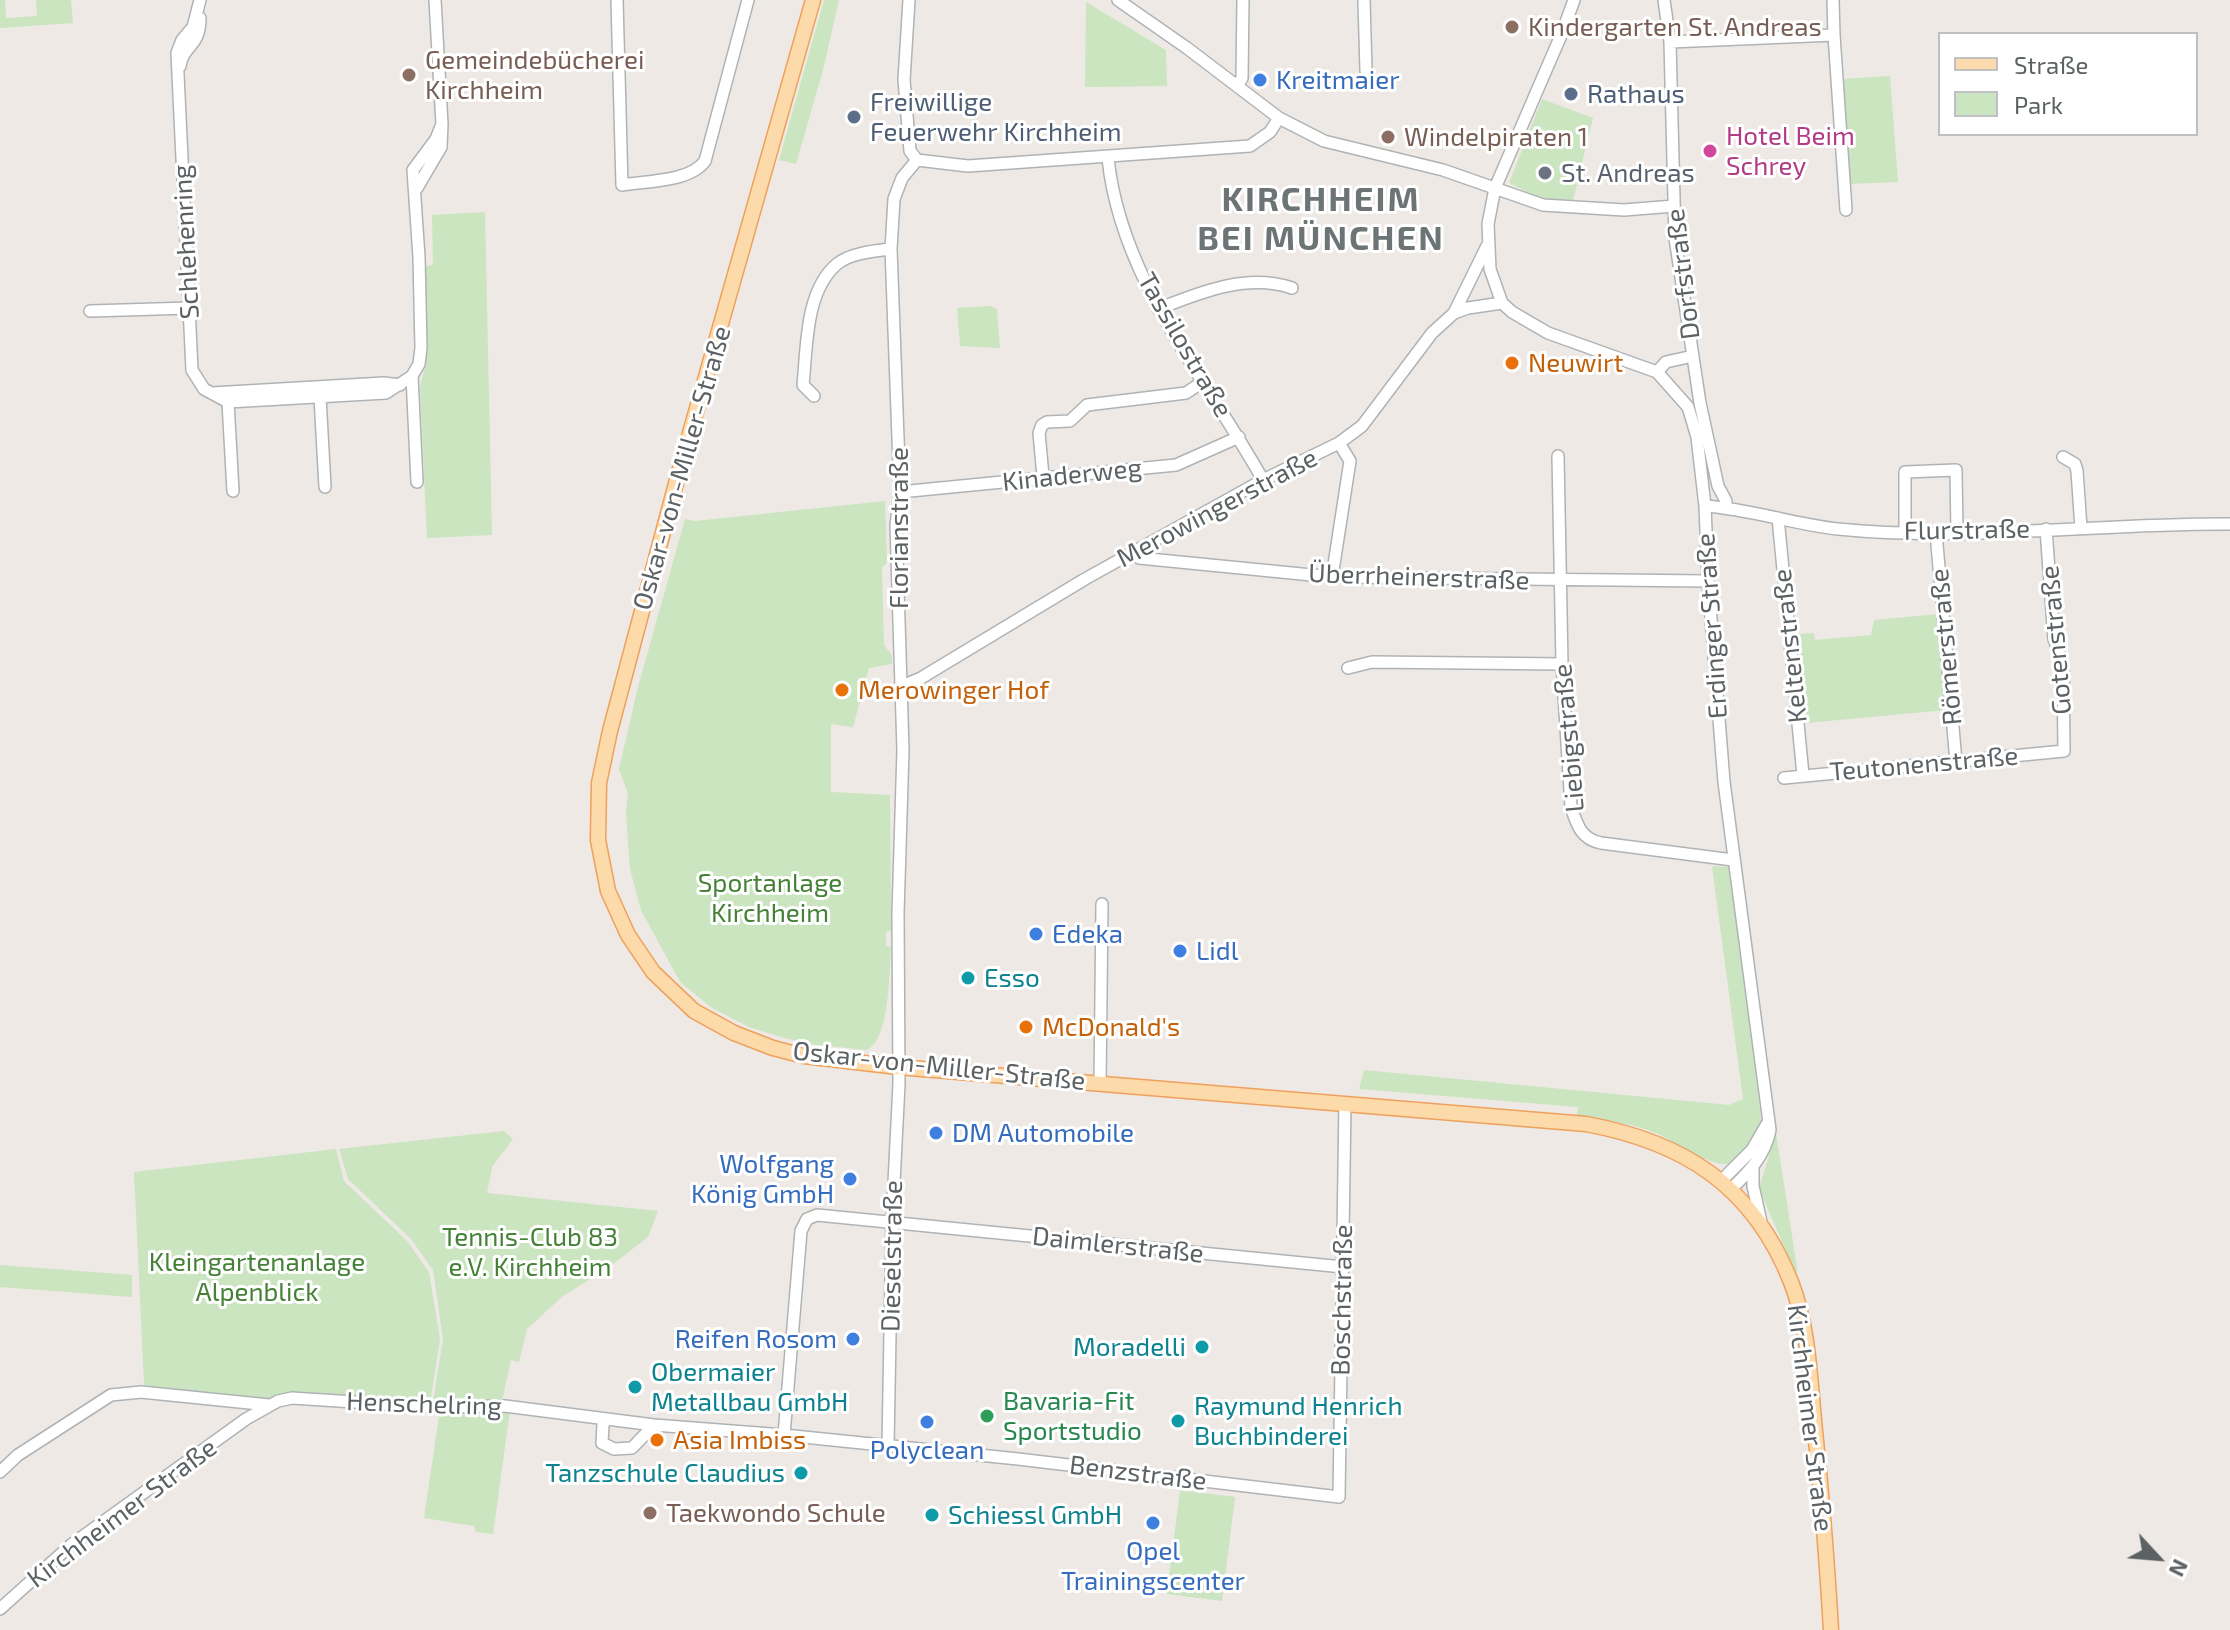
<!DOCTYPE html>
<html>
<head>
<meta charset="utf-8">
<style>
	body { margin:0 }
	#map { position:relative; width:2230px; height:1630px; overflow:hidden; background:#eee9e4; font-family:"Exo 2",sans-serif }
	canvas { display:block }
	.legend { position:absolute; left:1938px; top:32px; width:260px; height:104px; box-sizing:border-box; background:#fff; border:2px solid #bec0c1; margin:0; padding:10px 14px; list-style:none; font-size:24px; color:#5c6164 }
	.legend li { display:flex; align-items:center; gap:16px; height:40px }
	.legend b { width:40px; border:2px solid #bec0c1 }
	.north { position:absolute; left:2118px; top:1518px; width:80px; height:80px; -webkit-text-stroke:6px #fff; paint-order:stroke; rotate:116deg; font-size:22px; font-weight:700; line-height:32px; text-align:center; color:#5c6164 }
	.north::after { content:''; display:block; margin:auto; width:28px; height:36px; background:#5c6164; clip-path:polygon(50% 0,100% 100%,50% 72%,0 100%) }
</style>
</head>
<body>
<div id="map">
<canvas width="2230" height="1630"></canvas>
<ul class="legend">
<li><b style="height:10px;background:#fddaa9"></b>Straße</li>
<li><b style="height:22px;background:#cae5c0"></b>Park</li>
</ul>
<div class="north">N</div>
</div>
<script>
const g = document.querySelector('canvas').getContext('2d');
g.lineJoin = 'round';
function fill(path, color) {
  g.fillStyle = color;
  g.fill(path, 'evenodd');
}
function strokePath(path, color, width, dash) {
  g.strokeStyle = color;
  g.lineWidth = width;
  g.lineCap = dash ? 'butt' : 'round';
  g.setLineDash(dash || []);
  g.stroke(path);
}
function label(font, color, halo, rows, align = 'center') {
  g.font = font + ' "Exo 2",sans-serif';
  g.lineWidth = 6;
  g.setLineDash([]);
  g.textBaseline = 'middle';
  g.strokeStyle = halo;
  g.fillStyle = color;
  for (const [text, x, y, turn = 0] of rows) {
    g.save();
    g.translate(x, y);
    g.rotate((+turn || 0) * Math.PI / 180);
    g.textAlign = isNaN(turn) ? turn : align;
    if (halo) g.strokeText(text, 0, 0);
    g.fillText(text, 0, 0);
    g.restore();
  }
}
const green = new Path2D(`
	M0 0H5L6 18 37 16 36 0H71L73 23 0 28Z
	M824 0H839L823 70 796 164 779 160Z
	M1086 2 1166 50 1167 86 1085 87Z
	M1890 76 1898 182 1848 184 1841 79Z
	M1542 99 1593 118 1573 200 1539 198 1509 183Z
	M485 212 492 535 427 538 420 388 425 366V266L433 265 432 215Z
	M990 306 997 309 1000 348 960 346 957 308Z
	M885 501 887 562 882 568 884 645 892 656V664L869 668 853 727 831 724V792L890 795 891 931 886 932V946L891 947C889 972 890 1039 867 1050L809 1044 781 1037 749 1027 712 1008 680 982 641 910 630 869 626 813 628 793 619 769 638 687 685 519 695 521Z
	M1939 614 1946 710 1806 723 1798 634 1814 633 1815 640 1871 635 1874 620Z
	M1712 866 1730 867 1737 906 1761 1120 1764 1121C1756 1135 1743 1165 1723 1164 1708 1164 1672 1140 1656 1133 1631 1123 1604 1120 1577 1115L1578 1107 1359 1089 1364 1070 1729 1105 1743 1099Z
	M504 1131 513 1139 492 1167 487 1193 658 1211 648 1237 608 1268 563 1296 527 1329 519 1362 511 1360 502 1401 510 1410 493 1534 476 1532 474 1526 424 1518 441 1403 433 1402 443 1339 433 1270 411 1239 348 1179 339 1149Z
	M1776 1133 1797 1268V1277L1759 1188Z
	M336 1149 344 1181 407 1241 429 1272 440 1339 430 1403 317 1393 277 1394 271 1401 147 1390 144 1383 134 1172Z
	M0 1265 132 1275V1297L0 1287Z
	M1180 1490 1235 1497 1222 1601 1167 1594Z`);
const minor = new Path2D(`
	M200 0 193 27 182 40 177 53 192 370 204 389 228 402 386 393 412 376 419 364 421 348 419 257 413 170 436 139 442 124
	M617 0 622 185C646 181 690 182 705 161L748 0
	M1118 0 1187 48 1279 118 1324 141 1443 170 1543 205 1624 210 1674 206
	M1364 0 1366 71
	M1574 0 1562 33 1495 188 1488 224 1490 269 1502 303 1512 312 1548 333 1657 372 1688 407 1697 437 1705 506 1708 581 1724 782 1770 1130C1765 1156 1749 1172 1730 1190
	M1664 0 1670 42 1675 238 1700 403 1718 486 1726 501V508
	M1834 35 1846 210
	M1670 42 1834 35 1833 0
	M180 66C184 43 200 48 200 18
	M1237 86 1242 78 1243 0
	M1108 158C1120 278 1206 378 1263 480
	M917 160 968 166 1250 146 1270 132 1279 118
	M417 188 441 147 442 124 435 0
	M1158 309C1201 292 1247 273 1292 288
	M90 311 189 308
	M1454 313 1487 246
	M1657 372 1666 362 1693 356
	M412 376 417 482
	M212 393 384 383 400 385
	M814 396 803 385C807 347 805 291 837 264 850 253 875 251 891 249
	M320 397 325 487
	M228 402 233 491
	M1558 456 1562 664 1571 807C1577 825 1581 839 1601 843L1733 860
	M2063 457 2075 464 2077 471 2081 528
	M1043 476 1039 433 1042 425 1047 422 1070 421 1087 405 1186 393 1204 381
	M900 492 1176 465 1239 437
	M1705 506C1750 509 1793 524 1838 529 1968 542 2100 523 2230 524
	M1778 518 1803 775
	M1905 531V472L1956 470 1957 532
	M1936 533 1956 762
	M1134 552 1139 558 1332 577 1708 581
	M1332 577 1350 461 1339 443
	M1348 668 1372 662 1562 664
	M902 686 921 678 1085 579 1263 480 1339 443 1362 426 1432 333 1454 313 1468 308 1502 303
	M1784 778 2064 751 2063 664 2054 639 2046 529
	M1100 1082 1102 904
	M1753 1167V1186L1761 1222
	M1721 1181 1752 1150 1767 1124
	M607 1419 603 1424 602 1443 614 1449 632 1448 654 1425
	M784 1435 801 1231 807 1219 817 1215 1343 1267
	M888 1446 892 1222 899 1084 898 913 903 750 896 525 900 492 891 249 894 199 902 178 917 160 910 151 904 80 909 0
	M0 1472 18 1455 111 1395 141 1392 269 1405
	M0 1609 71 1545 246 1419 278 1401 292 1398 431 1407 505 1406 654 1425 784 1435 1018 1459 1339 1497 1345 1103`);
const major = new Path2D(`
	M813 0 682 461 610 731 599 783 598 840 608 891 628 935 653 972 694 1011 734 1033 773 1048 804 1056 898 1067 1586 1124C1684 1142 1753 1186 1791 1282 1809 1327 1810 1382 1815 1431 1822 1497 1827 1563 1831 1630`);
const markers = [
	[1512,27,8,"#8d6e63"],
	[409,75,8,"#8d6e63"],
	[1260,80,8,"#3f7fe0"],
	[1571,94,8,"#5c6f8a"],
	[854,117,8,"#5c6f8a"],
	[1388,137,8,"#8d6e63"],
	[1710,151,8,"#d1479c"],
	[1545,173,8,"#6b7280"],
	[1512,363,8,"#e8710a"],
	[842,690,8,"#e8710a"],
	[1036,934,8,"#3f7fe0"],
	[1180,951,8,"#3f7fe0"],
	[968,978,8,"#0f9aa8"],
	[1026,1027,8,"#e8710a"],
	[936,1133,8,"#3f7fe0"],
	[850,1179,8,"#3f7fe0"],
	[853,1339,8,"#3f7fe0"],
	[1202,1347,8,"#0f9aa8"],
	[635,1387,8,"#0f9aa8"],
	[987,1416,8,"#2e9e5b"],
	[1178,1421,8,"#0f9aa8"],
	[927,1422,8,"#3f7fe0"],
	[657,1440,8,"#e8710a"],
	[801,1473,8,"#0f9aa8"],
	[650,1513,8,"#8d6e63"],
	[932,1515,8,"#0f9aa8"],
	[1153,1523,8,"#3f7fe0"]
];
const educationNames = [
	["Kindergarten St. Andreas",1528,27],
	["Gemeindebücherei",425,60],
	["Kirchheim",425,90],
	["Windelpiraten 1",1404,137],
	["Taekwondo Schule",666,1513]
];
const shopNames = [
	["Kreitmaier",1276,80],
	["Edeka",1052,934],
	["Lidl",1196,951],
	["DM Automobile",952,1133],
	["Wolfgang",834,1164,"right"],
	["König GmbH",834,1194,"right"],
	["Reifen Rosom",837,1339,"right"],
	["Polyclean",927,1450,"center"],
	["Opel",1153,1551,"center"],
	["Trainingscenter",1153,1581,"center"]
];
const serviceNames = [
	["Rathaus",1587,94],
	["Freiwillige",870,102],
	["Feuerwehr Kirchheim",870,132]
];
const hotelNames = [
	["Hotel Beim",1726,136],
	["Schrey",1726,166]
];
const worshipNames = [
	["St. Andreas",1561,173]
];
const streetNames = [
	["Schlehenring",186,242,-93],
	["Dorfstraße",1683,274,-97],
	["Tassilostraße",1185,345,60],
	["Oskar-von-Miller-Straße",682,468,-74],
	["Kinaderweg",1072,475,-6],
	["Merowingerstraße",1217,508,-28],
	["Florianstraße",899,528,-90],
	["Flurstraße",1967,530,-1],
	["Überrheinerstraße",1419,577,2],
	["Erdinger Straße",1712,626,-94],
	["Gotenstraße",2056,640,-95],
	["Keltenstraße",1790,646,-96],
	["Römerstraße",1946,647,-95],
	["Liebigstraße",1569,738,-95],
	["Teutonenstraße",1924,764,-5],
	["Oskar-von-Miller-Straße",939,1066,6],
	["Daimlerstraße",1118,1245,6],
	["Dieselstraße",892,1256,-89],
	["Boschstraße",1342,1300,-89],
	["Henschelring",424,1404,2],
	["Kirchheimer Straße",1810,1418,83],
	["Benzstraße",1138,1473,7],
	["Kirchheimer Straße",122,1513,-37]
];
const foodNames = [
	["Neuwirt",1528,363],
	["Merowinger Hof",858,690],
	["McDonald's",1042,1027],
	["Asia Imbiss",673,1440]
];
const parkNames = [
	["Sportanlage",770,883],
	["Kirchheim",770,913],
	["Tennis-Club 83",530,1237],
	["e.V. Kirchheim",530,1267],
	["Kleingartenanlage",257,1262],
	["Alpenblick",257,1292]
];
const cultureNames = [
	["Esso",984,978],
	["Moradelli",1186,1347,"right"],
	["Obermaier",651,1372],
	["Metallbau GmbH",651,1402],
	["Raymund Henrich",1194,1406],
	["Buchbinderei",1194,1436],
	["Tanzschule Claudius",785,1473,"right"],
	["Schiessl GmbH",948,1515]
];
const leisureNames = [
	["Bavaria-Fit",1003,1401],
	["Sportstudio",1003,1431]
];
const districtNames = [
	["KIRCHHEIM",1321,200],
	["BEI MÜNCHEN",1321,239]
];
fill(green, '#cae5c0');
strokePath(minor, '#afb3b6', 14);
strokePath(major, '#eea05d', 17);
strokePath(minor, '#fff', 11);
strokePath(major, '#fddaa9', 14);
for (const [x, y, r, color] of markers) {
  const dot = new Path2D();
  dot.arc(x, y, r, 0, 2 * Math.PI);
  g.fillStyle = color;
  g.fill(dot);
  strokePath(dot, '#fff', 3);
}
label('26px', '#785e54', '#fff', educationNames, 'left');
label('26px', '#366cbe', '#fff', shopNames, 'left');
label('26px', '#4e5e75', '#fff', serviceNames, 'left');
label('26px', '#b23c85', '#fff', hotelNames, 'left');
label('26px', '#5b616d', '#fff', worshipNames, 'left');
label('26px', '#5c6164', '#fff', streetNames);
label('26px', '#c56008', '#fff', foodNames, 'left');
label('26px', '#458136', '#fff', parkNames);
label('26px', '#0d838f', '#fff', cultureNames, 'left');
label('26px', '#27864d', '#fff', leisureNames, 'left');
g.letterSpacing = '2px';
label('bold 34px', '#6d7476', '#fff', districtNames);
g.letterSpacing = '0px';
</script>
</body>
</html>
